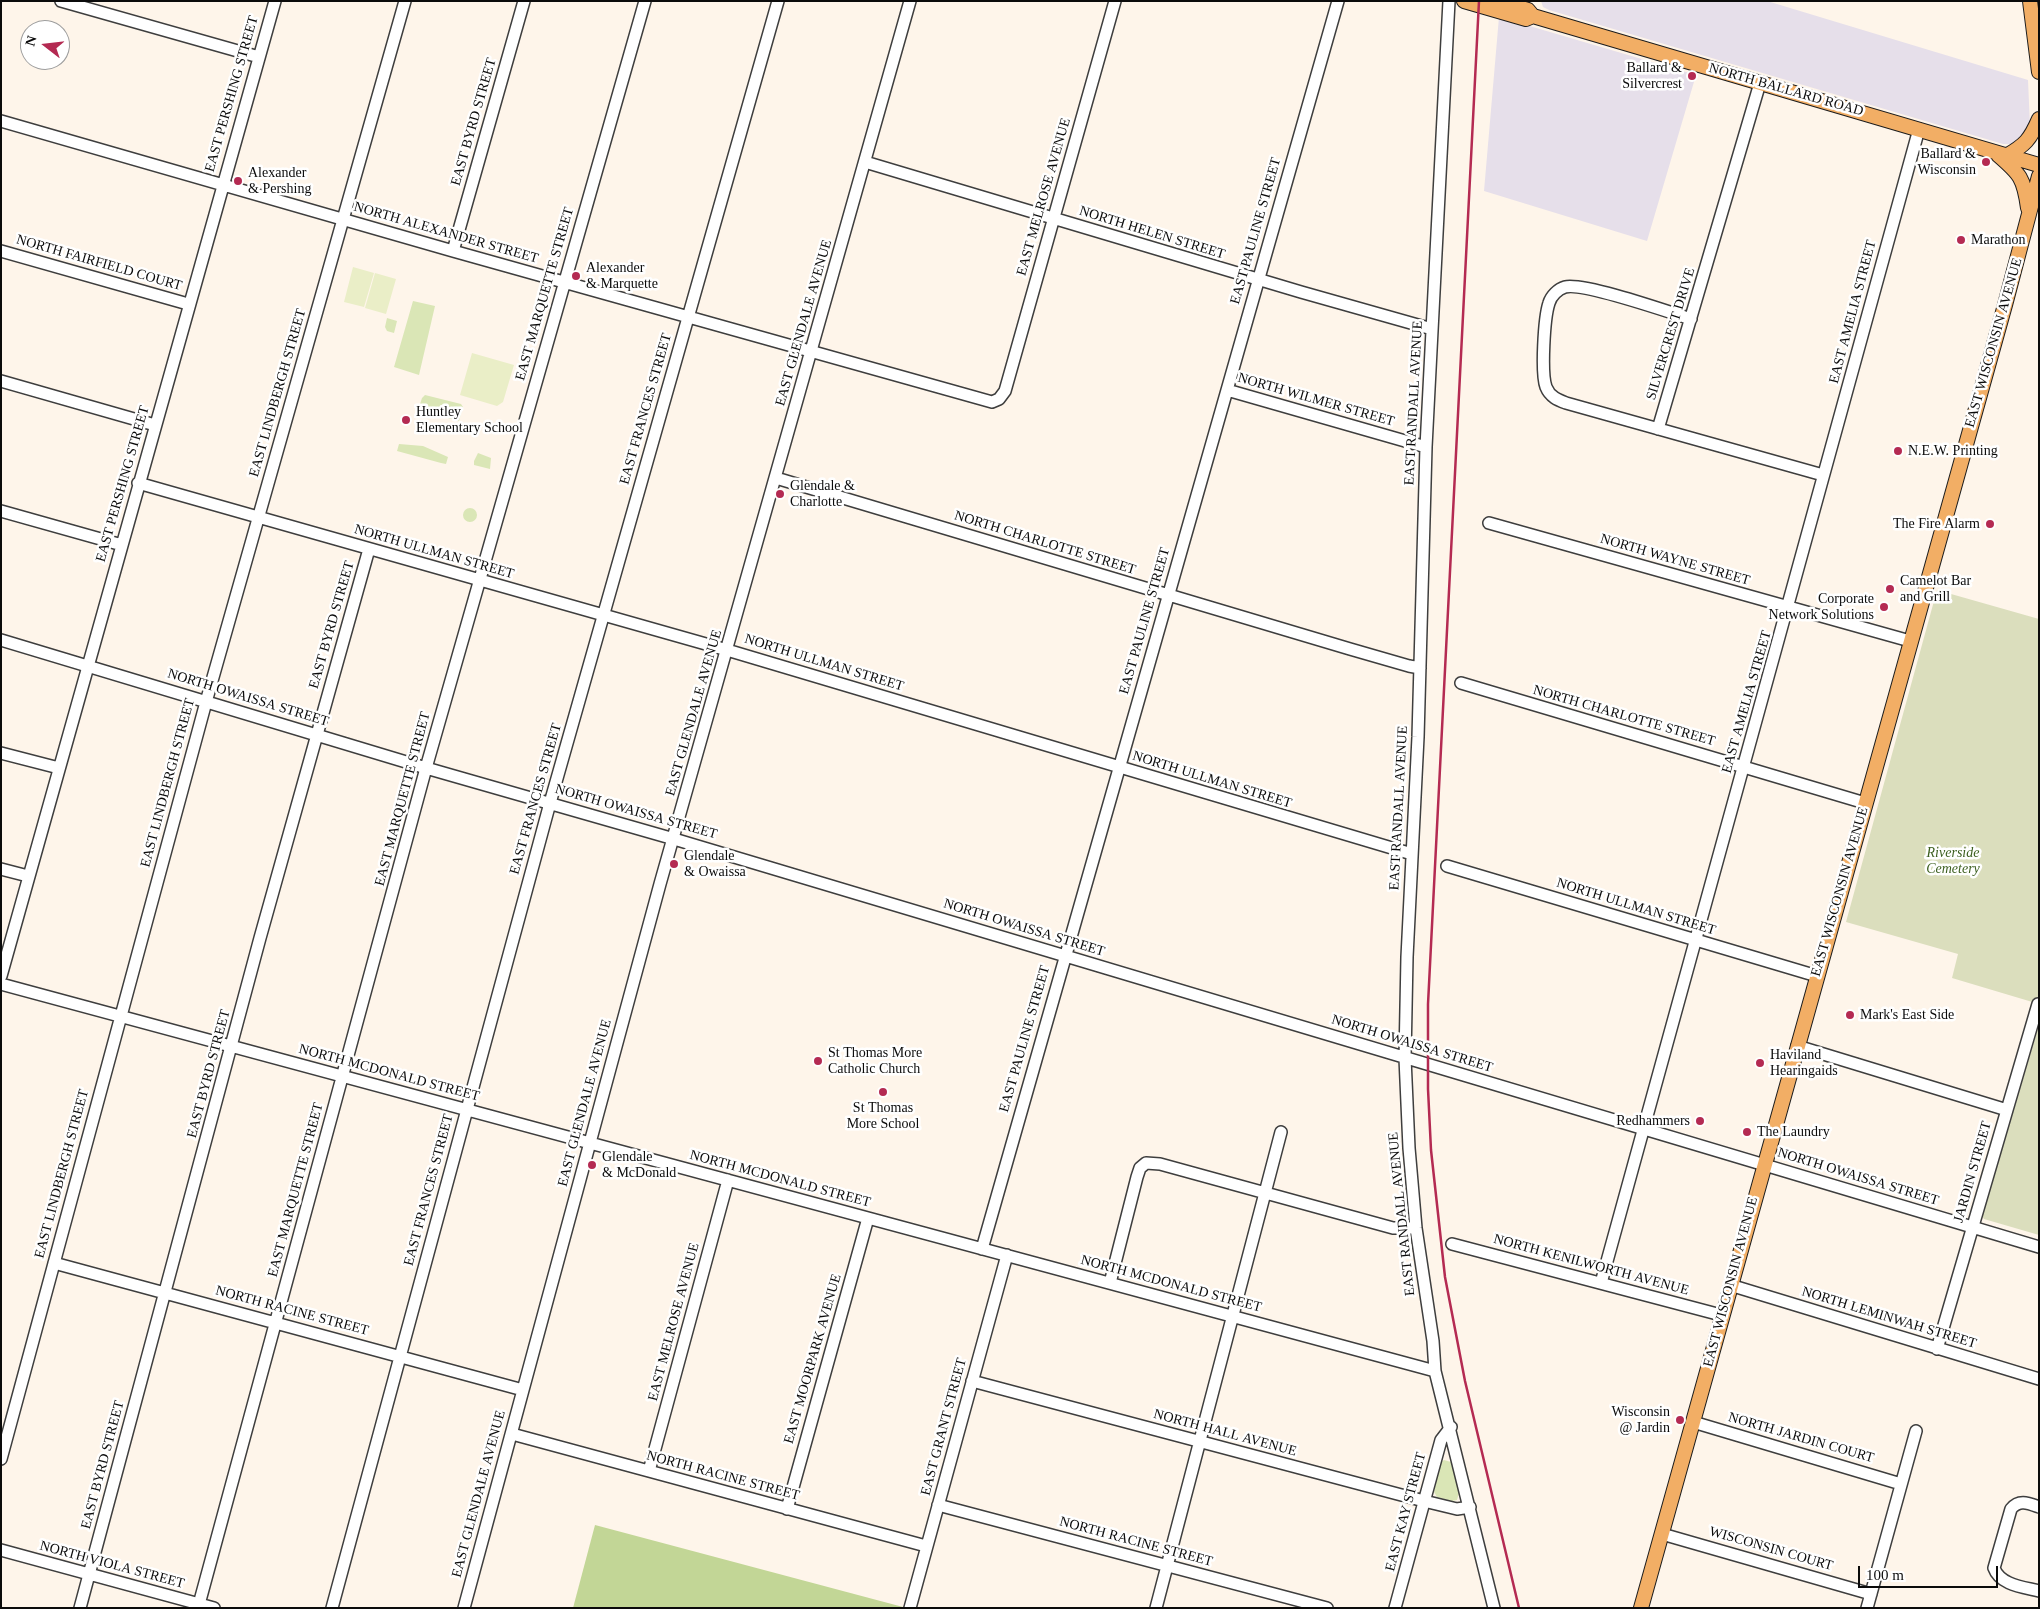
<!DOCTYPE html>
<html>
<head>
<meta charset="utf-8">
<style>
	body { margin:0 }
	#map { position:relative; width:2040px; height:1609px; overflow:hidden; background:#fef5ea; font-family:"Times New Roman",serif }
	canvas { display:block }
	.frame { position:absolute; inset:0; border:2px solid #0b0b0b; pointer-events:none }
	.north { position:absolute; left:20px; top:20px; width:50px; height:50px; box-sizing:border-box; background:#fff; border:1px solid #9d9d9d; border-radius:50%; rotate:286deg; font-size:14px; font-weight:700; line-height:20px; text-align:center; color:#0b0b0b }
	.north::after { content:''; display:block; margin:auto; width:18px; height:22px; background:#b42a52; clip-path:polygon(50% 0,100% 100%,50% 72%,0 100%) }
	.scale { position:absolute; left:1858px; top:1566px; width:140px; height:22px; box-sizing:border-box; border:2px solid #0b0b0b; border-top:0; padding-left:6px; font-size:15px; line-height:18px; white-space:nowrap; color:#0b0b0b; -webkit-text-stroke:4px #fff; paint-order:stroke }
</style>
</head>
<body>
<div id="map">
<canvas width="2040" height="1609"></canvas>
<div class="frame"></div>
<div class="north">N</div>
<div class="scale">100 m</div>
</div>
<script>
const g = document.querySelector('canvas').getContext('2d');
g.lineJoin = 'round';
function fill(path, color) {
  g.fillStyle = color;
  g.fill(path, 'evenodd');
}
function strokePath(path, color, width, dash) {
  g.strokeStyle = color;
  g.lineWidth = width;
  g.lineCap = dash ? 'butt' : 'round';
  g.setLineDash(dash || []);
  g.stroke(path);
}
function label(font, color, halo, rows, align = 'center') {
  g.font = font + ' "Times New Roman",serif';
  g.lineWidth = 5;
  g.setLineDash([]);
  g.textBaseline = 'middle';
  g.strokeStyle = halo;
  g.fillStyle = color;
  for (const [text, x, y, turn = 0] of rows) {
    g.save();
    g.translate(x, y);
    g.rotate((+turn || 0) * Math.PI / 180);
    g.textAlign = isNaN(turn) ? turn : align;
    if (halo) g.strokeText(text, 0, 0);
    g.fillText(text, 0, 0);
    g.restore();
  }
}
const industrial = new Path2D(`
	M1541 1H1767L2028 80 2030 126 2015 144H2003L1549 10 1543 7Z
	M1499 17 1696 75 1647 241 1484 191Z`);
const green = new Path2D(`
	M413 301 435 306 419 375 394 367Z
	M387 318 397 321 394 333 387 331 385 327Z
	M425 395 461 404 463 407 459 421 418 410 422 398Z
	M399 444 423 446 448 457 446 464 441 463 397 451Z
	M478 453 491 458 490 469 474 465V461Z
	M463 515a7 7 0 1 1 14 0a7 7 0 1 1-14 0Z
	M1444 1460 1451 1462 1459 1493 1457 1500 1452 1501 1437 1497 1434 1492 1440 1463Z`);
const forest = new Path2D(`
	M595 1525 903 1607 573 1608Z`);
const cemetery = new Path2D(`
	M1937 590 2039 619V1004L1952 978 1958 954 1846 922Z
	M2039 1025V1235L1984 1219 1982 1216Z`);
const pitch = new Path2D(`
	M353 267 374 273 364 307 344 302Z
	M375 273 396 279 386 314 365 308Z
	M472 353 514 365 503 402 497 406 460 395Z`);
const minor = new Path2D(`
	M61 1 259 57
	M1449 1 1426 447 1418 737 1407 957 1405 1058 1409 1148 1416 1228 1433 1341 1435 1371 1494 1608
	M1 121 453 251 992 402 999 399 1005 391 1115 1
	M865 162 1301 292 1432 329
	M1 251 188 304
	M453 251 524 1
	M1691 319C1669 312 1583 282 1565 287 1558 289 1551 296 1549 303 1544 318 1541 373 1546 387 1550 397 1558 400 1566 403L1823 475
	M1 381 155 425
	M1227 390 1426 447
	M1658 429 1760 83
	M776 478 1350 649 1409 666 1420 668
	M138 483 727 650 1412 854
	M1 511 122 545
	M1489 523 1910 641
	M1 640 426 768 674 839 2039 1247
	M1461 683 1865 803
	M1 753 59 768
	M1447 866 1817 976
	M1 869 28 876
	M1 976 275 1
	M1 984 1435 1371
	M1797 1046 2007 1110
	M1452 1244 1721 1315
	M982 1249 1338 1
	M54 1263 523 1390
	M1110 1283 1137 1177 1140 1168 1146 1163 1160 1164 1393 1228H1416
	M1601 1283 1919 129
	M1730 1285 2039 1379
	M1937 1349 2038 1004
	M972 1381 1424 1501 1457 1509 1470 1507
	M1693 1422 1901 1484
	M512 1434 926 1546
	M1 1459 206 702 405 1
	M649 1471 728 1180
	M938 1505 1327 1608
	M2039 1507C2028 1503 2019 1499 2011 1509L1994 1568C2000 1585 2023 1587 2039 1591
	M787 1509 868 1218
	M1662 1534 1871 1594
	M1 1550 214 1608
	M80 1608 260 938 369 549
	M198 1608 426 768 645 1
	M332 1608 550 803 778 1
	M464 1608 660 884 910 1
	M910 1608 1007 1255
	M1156 1608 1281 1132
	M1395 1608 1441 1440 1451 1427
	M1867 1608 1916 1431`);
const major = new Path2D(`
	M1464 1 1526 19 1533 16
	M1498 1 1528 10 1533 16 2039 165
	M2030 1 2039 72
	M1998 155C2020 174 2024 178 2028 208
	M2006 156C2025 145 2030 140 2039 119
	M1641 1608 2005 305 2039 176`);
const rail = new Path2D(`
	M1479 1 1428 1004V1089L1431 1150 1445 1277 1465 1381 1519 1608`);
const markers = [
	[1692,76,5,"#b42a52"],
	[1986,162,5,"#b42a52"],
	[238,181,5,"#b42a52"],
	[1961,240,5,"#b42a52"],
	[576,276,5,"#b42a52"],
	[406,420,5,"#b42a52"],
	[1898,451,5,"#b42a52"],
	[780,494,5,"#b42a52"],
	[1990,524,5,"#b42a52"],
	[1890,589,5,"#b42a52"],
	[1884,607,5,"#b42a52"],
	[674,864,5,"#b42a52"],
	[1850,1015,5,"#b42a52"],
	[818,1061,5,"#b42a52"],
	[1760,1063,5,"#b42a52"],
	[883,1092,5,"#b42a52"],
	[1700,1121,5,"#b42a52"],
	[1747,1132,5,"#b42a52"],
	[592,1165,5,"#b42a52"],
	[1680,1420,5,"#b42a52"]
];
const poiNames = [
	["Ballard &",1682,68,"right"],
	["Silvercrest",1682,84,"right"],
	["Ballard &",1976,154,"right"],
	["Wisconsin",1976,170,"right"],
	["Alexander",248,173],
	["& Pershing",248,189],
	["Marathon",1971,240],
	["Alexander",586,268],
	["& Marquette",586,284],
	["Huntley",416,412],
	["Elementary School",416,428],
	["N.E.W. Printing",1908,451],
	["Glendale &",790,486],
	["Charlotte",790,502],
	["The Fire Alarm",1980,524,"right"],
	["Camelot Bar",1900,581],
	["and Grill",1900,597],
	["Corporate",1874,599,"right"],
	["Network Solutions",1874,615,"right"],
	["Glendale",684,856],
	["& Owaissa",684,872],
	["Mark's East Side",1860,1015],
	["St Thomas More",828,1053],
	["Catholic Church",828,1069],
	["Haviland",1770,1055],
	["Hearingaids",1770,1071],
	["St Thomas",883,1108,"center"],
	["More School",883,1124,"center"],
	["Redhammers",1690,1121,"right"],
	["The Laundry",1757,1132],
	["Glendale",602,1157],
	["& McDonald",602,1173],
	["Wisconsin",1670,1412,"right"],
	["@ Jardin",1670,1428,"right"]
];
const streetNames = [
	["NORTH BALLARD ROAD",1786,90,16],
	["EAST PERSHING STREET",232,94,-74],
	["EAST BYRD STREET",474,122,-74],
	["EAST MELROSE AVENUE",1044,197,-74],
	["EAST PAULINE STREET",1256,231,-74],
	["NORTH ALEXANDER STREET",446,233,16],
	["NORTH HELEN STREET",1152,233,17],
	["NORTH FAIRFIELD COURT",99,263,16],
	["EAST MARQUETTE STREET",545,294,-74],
	["EAST AMELIA STREET",1853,312,-75],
	["EAST GLENDALE AVENUE",804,323,-74],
	["SILVERCREST DRIVE",1671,334,-73],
	["EAST WISCONSIN AVENUE",1994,343,-74],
	["EAST LINDBERGH STREET",278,393,-74],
	["NORTH WILMER STREET",1316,400,16],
	["EAST RANDALL AVENUE",1414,403,-87],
	["EAST FRANCES STREET",646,409,-74],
	["EAST PERSHING STREET",123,484,-74],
	["NORTH CHARLOTTE STREET",1045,543,17],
	["NORTH ULLMAN STREET",434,552,16],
	["NORTH WAYNE STREET",1675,560,16],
	["EAST PAULINE STREET",1145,621,-74],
	["EAST BYRD STREET",332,625,-74],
	["NORTH ULLMAN STREET",824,663,17],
	["NORTH OWAISSA STREET",248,698,17],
	["EAST AMELIA STREET",1747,702,-74],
	["EAST GLENDALE AVENUE",694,713,-74],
	["NORTH CHARLOTTE STREET",1624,716,16],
	["NORTH ULLMAN STREET",1212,780,17],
	["EAST LINDBERGH STREET",168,783,-75],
	["EAST MARQUETTE STREET",403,799,-75],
	["EAST FRANCES STREET",536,799,-74],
	["EAST RANDALL AVENUE",1399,808,-87],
	["NORTH OWAISSA STREET",636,812,16],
	["EAST WISCONSIN AVENUE",1840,892,-74],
	["NORTH ULLMAN STREET",1636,907,17],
	["NORTH OWAISSA STREET",1024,928,17],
	["EAST PAULINE STREET",1025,1039,-74],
	["NORTH OWAISSA STREET",1412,1044,17],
	["NORTH MCDONALD STREET",389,1073,15],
	["EAST BYRD STREET",209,1074,-75],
	["EAST GLENDALE AVENUE",585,1103,-75],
	["JARDIN STREET",1973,1172,-74],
	["EAST LINDBERGH STREET",62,1174,-75],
	["NORTH OWAISSA STREET",1858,1177,17],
	["NORTH MCDONALD STREET",780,1179,15],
	["EAST MARQUETTE STREET",296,1190,-75],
	["EAST FRANCES STREET",429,1190,-75],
	["EAST RANDALL AVENUE",1402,1214,-96],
	["NORTH KENILWORTH AVENUE",1591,1265,15],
	["EAST WISCONSIN AVENUE",1731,1282,-75],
	["NORTH MCDONALD STREET",1171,1284,15],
	["NORTH RACINE STREET",292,1311,15],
	["NORTH LEMINWAH STREET",1889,1318,17],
	["EAST MELROSE AVENUE",674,1322,-75],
	["EAST MOORPARK AVENUE",813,1359,-74],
	["EAST GRANT STREET",944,1427,-75],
	["NORTH HALL AVENUE",1225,1433,15],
	["NORTH JARDIN COURT",1801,1438,16],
	["EAST BYRD STREET",103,1465,-75],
	["NORTH RACINE STREET",723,1476,15],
	["EAST GLENDALE AVENUE",479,1494,-75],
	["EAST KAY STREET",1406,1512,-75],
	["NORTH RACINE STREET",1136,1542,15],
	["WISCONSIN COURT",1771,1549,16],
	["NORTH VIOLA STREET",112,1565,15]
];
const parkNames = [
	["Riverside",1953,853],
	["Cemetery",1953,869]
];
fill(industrial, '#e6dfea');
fill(green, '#dae6b6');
fill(forest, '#c2d696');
fill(cemetery, '#dbdebd');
fill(pitch, '#eaeec7');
strokePath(minor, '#3e3e3e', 14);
strokePath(major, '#1c1c1c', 16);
strokePath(minor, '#fff', 11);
strokePath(major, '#f2ae65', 14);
strokePath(rail, '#b42a52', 2.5);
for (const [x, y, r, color] of markers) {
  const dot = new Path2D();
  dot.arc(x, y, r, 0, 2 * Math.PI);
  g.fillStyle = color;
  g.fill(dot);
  strokePath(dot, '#fff', 2);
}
label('14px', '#0b0b0b', '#fff', poiNames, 'left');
label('14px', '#0b0b0b', '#fff', streetNames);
label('italic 14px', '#3c5f1f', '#fff', parkNames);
</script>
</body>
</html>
